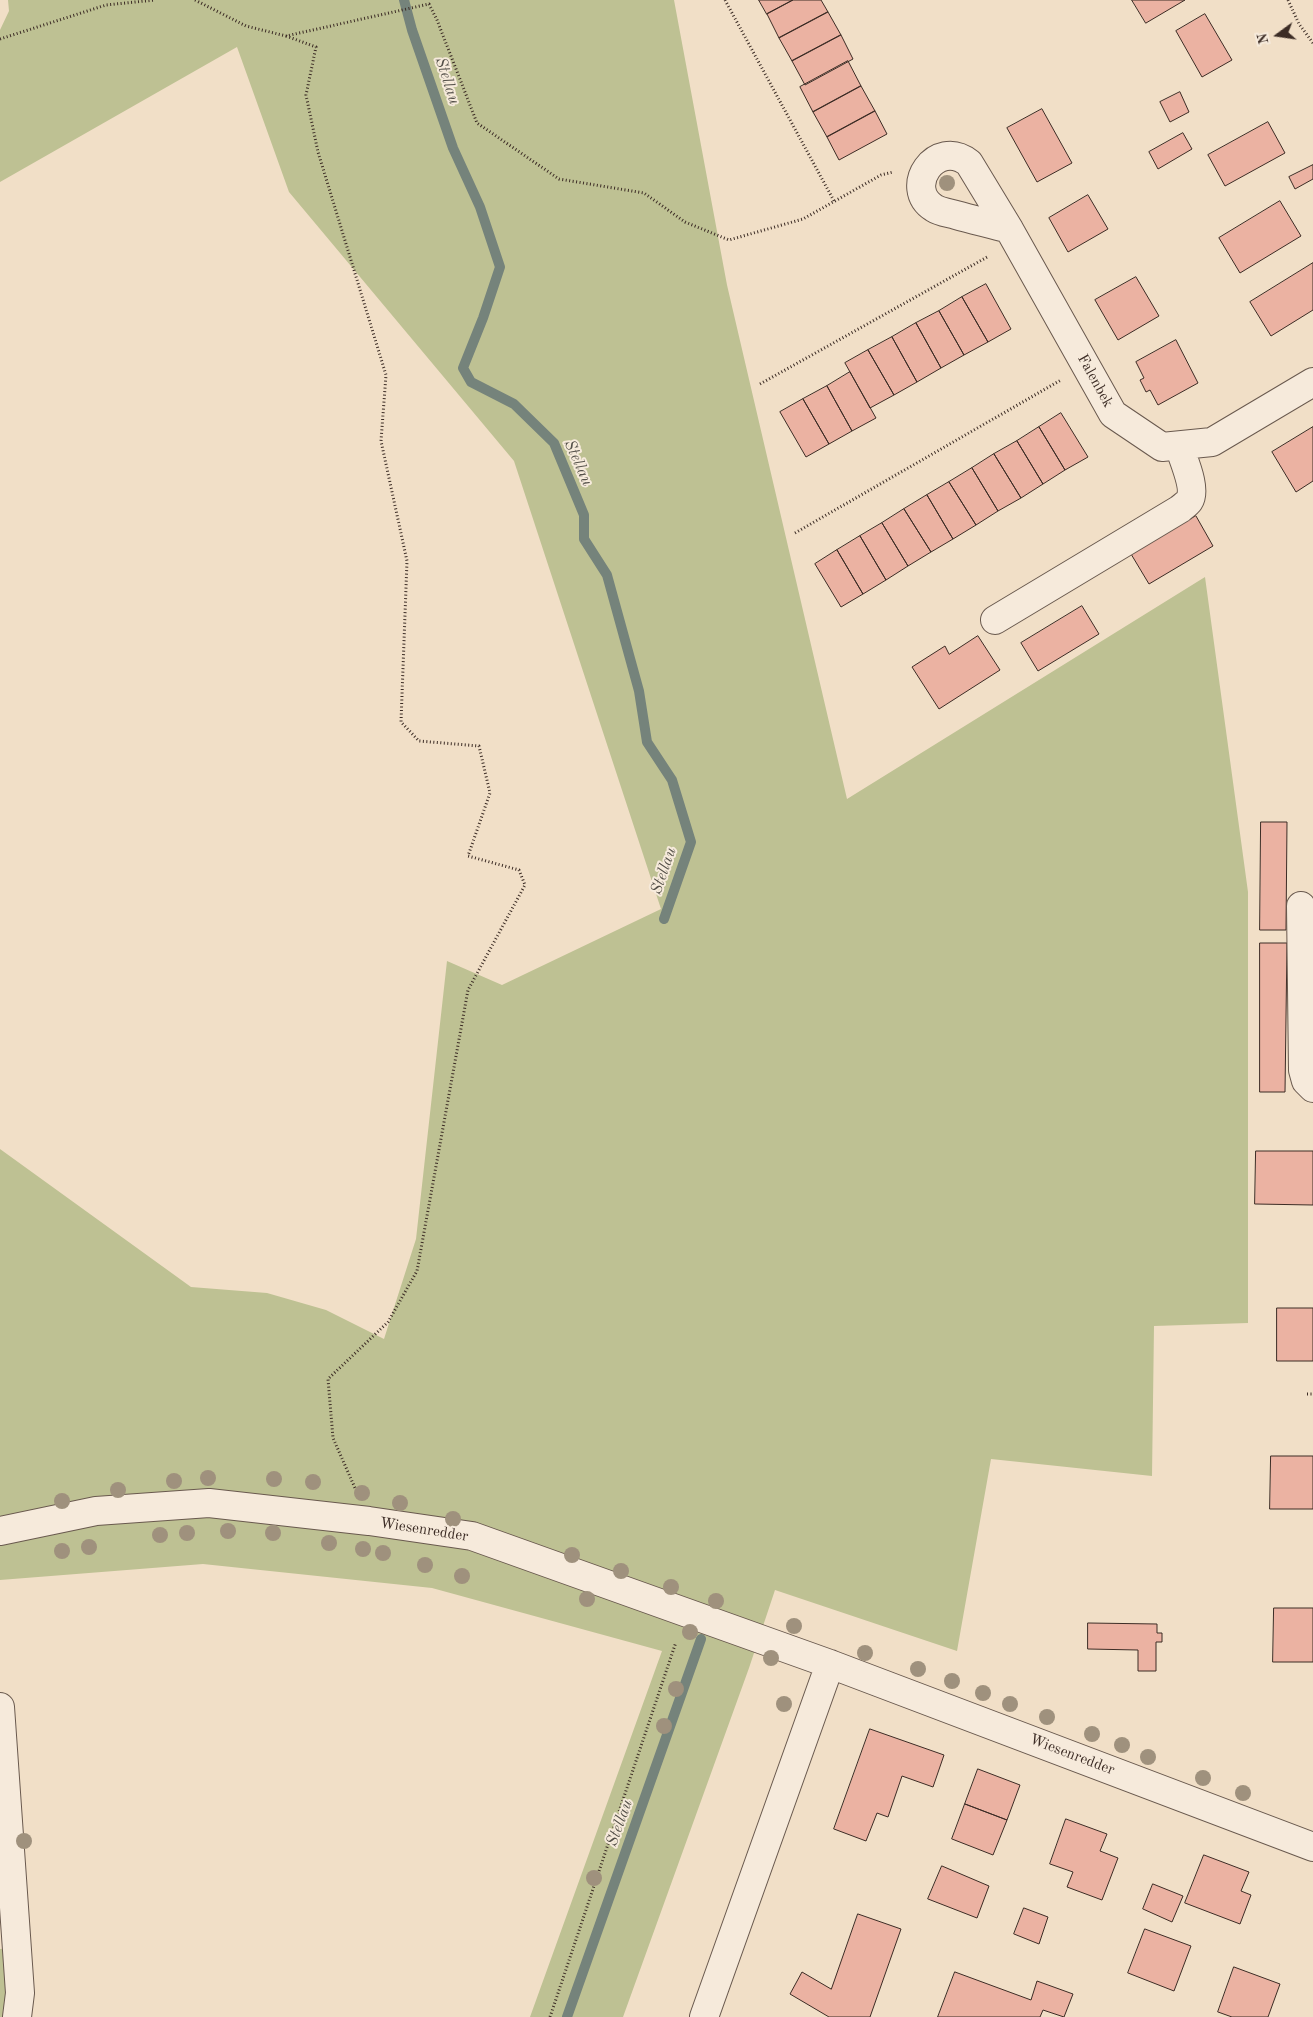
<!DOCTYPE html>
<html>
<head>
<meta charset="utf-8">
<style>
	body { margin:0 }
	#map { position:relative; width:1313px; height:2017px; overflow:hidden; background:#f1dfc7; font-family:"Old Standard TT",serif }
	canvas { display:block }
	.north { position:absolute; left:1253px; top:10px; width:50px; height:50px; -webkit-text-stroke:4px #f6eadb; paint-order:stroke; rotate:256deg; font-size:14px; font-weight:700; line-height:20px; text-align:center; color:#3c2c25 }
	.north::after { content:''; display:block; margin:auto; width:18px; height:22px; background:#3c2c25; clip-path:polygon(50% 0,100% 100%,50% 72%,0 100%) }
</style>
</head>
<body>
<div id="map">
<canvas width="1313" height="2017"></canvas>
<div class="north">N</div>
</div>
<script>
const g = document.querySelector('canvas').getContext('2d');
g.lineJoin = 'round';
function fill(path, color) {
  g.fillStyle = color;
  g.fill(path, 'evenodd');
}
function strokePath(path, color, width, dash) {
  g.strokeStyle = color;
  g.lineWidth = width;
  g.lineCap = dash ? 'butt' : 'round';
  g.setLineDash(dash || []);
  g.stroke(path);
}
function label(font, color, halo, rows, align = 'center') {
  g.font = font + ' "Old Standard TT",serif';
  g.lineWidth = 4;
  g.setLineDash([]);
  g.textBaseline = 'middle';
  g.strokeStyle = halo;
  g.fillStyle = color;
  for (const [text, x, y, turn = 0] of rows) {
    g.save();
    g.translate(x, y);
    g.rotate((+turn || 0) * Math.PI / 180);
    g.textAlign = isNaN(turn) ? turn : align;
    if (halo) g.strokeText(text, 0, 0);
    g.fillText(text, 0, 0);
    g.restore();
  }
}
const green = new Path2D(`
	M8 0H674L727 285 847 799 1205 577 1248 892V1323L1154 1326 1152 1476 991 1459 957 1651 775 1590 749 1668 623 2017H530L662 1651 432 1588 203 1564 0 1580V1149L191 1287 267 1293 326 1310 384 1339 416 1239 447 961 502 985 661 909 514 461 289 192 237 47 0 182V30L9 11Z
	M31 1947 27 2017H0V1949Z`);
const stream = new Path2D(`
	M404 0 412 30 453 148 480 207 500 267 483 318 463 368 471 382 514 404 554 443 584 515V539L607 575 639 691 647 742 672 780 691 842 664 919
	M567 2017 701 1639`);
const building = new Path2D(`
	M759 0H793L767 14Z
	M793 0H821L828 12 779 38 767 14Z
	M1132 0H1185L1146 23Z
	M828 12 841 35 792 61 779 38Z
	M1205 14 1232 60 1202 77 1176 31Z
	M841 35 853 59 805 85 792 61Z
	M848 61 861 86 813 112 800 87Z
	M861 86 875 111 827 137 813 112Z
	M1180 92 1189 112 1170 122 1160 102Z
	M1042 109 1072 163 1037 182 1007 128Z
	M875 111 887 134 839 160 827 137Z
	M1268 122 1285 153 1225 186 1208 155Z
	M1183 133 1192 149 1158 169 1149 152Z
	M1313 165V179L1295 189 1289 177Z
	M1088 195 1108 229 1068 252 1049 218Z
	M1280 201 1301 236 1240 273 1219 238Z
	M1313 263V310L1271 336 1250 302Z
	M1136 277 1159 316 1118 340 1095 300Z
	M986 284 1011 329 988 342 962 297Z
	M962 297 988 342 964 355 939 311Z
	M939 311 964 355 941 368 916 323Z
	M916 323 941 368 917 382 892 337Z
	M892 337 917 382 894 395 868 350Z
	M1176 340 1198 383 1158 405 1150 390 1146 392 1140 380 1144 378 1136 362Z
	M868 350 894 395 870 408 845 363Z
	M850 372 876 418 852 431 827 386Z
	M827 386 852 431 829 444 803 399Z
	M803 399 829 444 806 457 780 412Z
	M1061 413 1088 457 1065 470 1039 427Z
	M1039 427 1065 470 1043 484 1017 441Z
	M1313 427V481L1296 492 1272 452Z
	M1017 441 1043 484 1021 498 994 454Z
	M994 454 1021 498 998 511 972 468Z
	M972 468 998 511 976 525 949 482Z
	M949 482 976 525 953 539 927 495Z
	M927 495 953 539 931 552 904 509Z
	M904 509 931 552 908 566 882 523Z
	M1196 516 1213 546 1149 584 1131 554Z
	M882 523 908 566 886 580 860 536Z
	M860 536 886 580 863 594 837 550Z
	M837 550 863 594 841 607 815 564Z
	M1082 606 1099 634 1038 671 1021 643Z
	M978 636 1000 670 939 709 912 667 945 646 949 654Z
	M1261 822H1287L1286 930H1260Z
	M1260 943H1287L1285 1092H1260Z
	M1256 1151H1313V1205L1255 1204Z
	M1277 1308H1313V1361H1277Z
	M1271 1456H1313V1509H1270Z
	M1274 1608H1313V1662H1273Z
	M1088 1623 1157 1624V1633H1162V1642H1156V1671H1138V1650L1088 1649Z
	M870 1729 944 1755 933 1787 902 1776 888 1817 877 1813 866 1841 834 1829Z
	M978 1769 1020 1785 1007 1820 965 1804Z
	M965 1804 1007 1820 993 1855 952 1839Z
	M1066 1819 1107 1834 1100 1851 1118 1858 1102 1900 1067 1887 1073 1872 1050 1864Z
	M1204 1855 1249 1872 1241 1891 1251 1895 1240 1924 1185 1903Z
	M942 1866 989 1886 977 1918 928 1899Z
	M1153 1884 1183 1896 1172 1922 1143 1909Z
	M1024 1908 1048 1917 1039 1944 1014 1934Z
	M858 1914 901 1929 870 2017H829L790 1994 802 1972 831 1989Z
	M1145 1929 1191 1946 1174 1991 1128 1973Z
	M1234 1967 1280 1984 1268 2017H1232L1218 2012Z
	M955 1972 1031 2000 1037 1981 1073 1994 1064 2017 1043 2010 1040 2017H938Z`);
const path = new Path2D(`
	M195 0 246 26 286 36 429 4 437 20 477 123 559 179 644 193 685 222 729 240 803 219 881 175 893 172
	M725 0 834 201
	M1288 0 1299 24 1313 43
	M286 36 316 47 306 95 318 152 386 375 381 441 407 561 401 722 419 741 479 746 490 793 468 856 519 870 525 885 468 990 417 1271 388 1322 328 1379 333 1438 355 1488
	M0 39 106 5 155 0
	M760 384 989 256
	M795 533 1061 380
	M1307 1394H1313
	M550 2017 676 1642`);
const minor = new Path2D(`
	M1009 229C991 224 974 220 956 215 949 213 940 212 934 208 902 188 936 137 969 163L1009 229 1113 414 1162 447 1212 442 1313 382
	M995 620 1180 509C1182 507 1187 504 1189 501 1197 489 1183 459 1179 446
	M1301 906 1303 1070 1306 1081 1313 1088
	M0 1531 96 1511 209 1503 369 1521 472 1536 830 1664 1313 1847
	M0 1707 20 1993 17 2017
	M704 2017 830 1664`);
const trees = [
	[947,183],
	[208,1478],
	[274,1479],
	[174,1481],
	[313,1482],
	[118,1490],
	[362,1493],
	[62,1501],
	[400,1503],
	[453,1519],
	[228,1531],
	[187,1533],
	[273,1533],
	[160,1535],
	[329,1543],
	[89,1547],
	[363,1549],
	[62,1551],
	[383,1553],
	[572,1555],
	[425,1565],
	[621,1571],
	[462,1576],
	[671,1587],
	[587,1599],
	[716,1601],
	[794,1626],
	[690,1632],
	[865,1653],
	[771,1658],
	[918,1669],
	[952,1681],
	[676,1689],
	[983,1693],
	[784,1704],
	[1010,1704],
	[1047,1717],
	[664,1726],
	[1092,1734],
	[1122,1745],
	[1148,1757],
	[1203,1778],
	[1243,1793],
	[24,1841],
	[594,1878]
];
const streetNames = [
	["Falenbek",1095,381,61],
	["Wiesenredder",424,1530,9],
	["Wiesenredder",1072,1755,21]
];
const waterNames = [
	["Stellau",447,81,72],
	["Stellau",578,463,66],
	["Stellau",664,871,-71],
	["Stellau",620,1823,-70]
];
fill(green, '#bec193');
strokePath(stream, '#75837b', 10);
fill(building, '#ebb2a2');
strokePath(building, '#3c2c25', 1);
strokePath(minor, '#69594e', 30);
strokePath(path, '#3c2c25', 3, [1, 2.5]);
strokePath(minor, '#f6eadb', 28);
g.fillStyle = '#9f917d';
for (const [x, y] of trees) {
  g.beginPath();
  g.arc(x, y, 8, 0, 2 * Math.PI);
  g.fill();
}
label('15px', '#3c2c25', '#f6eadb', streetNames);
label('italic 16px', '#545049', '#f6eadb', waterNames);
</script>
</body>
</html>
